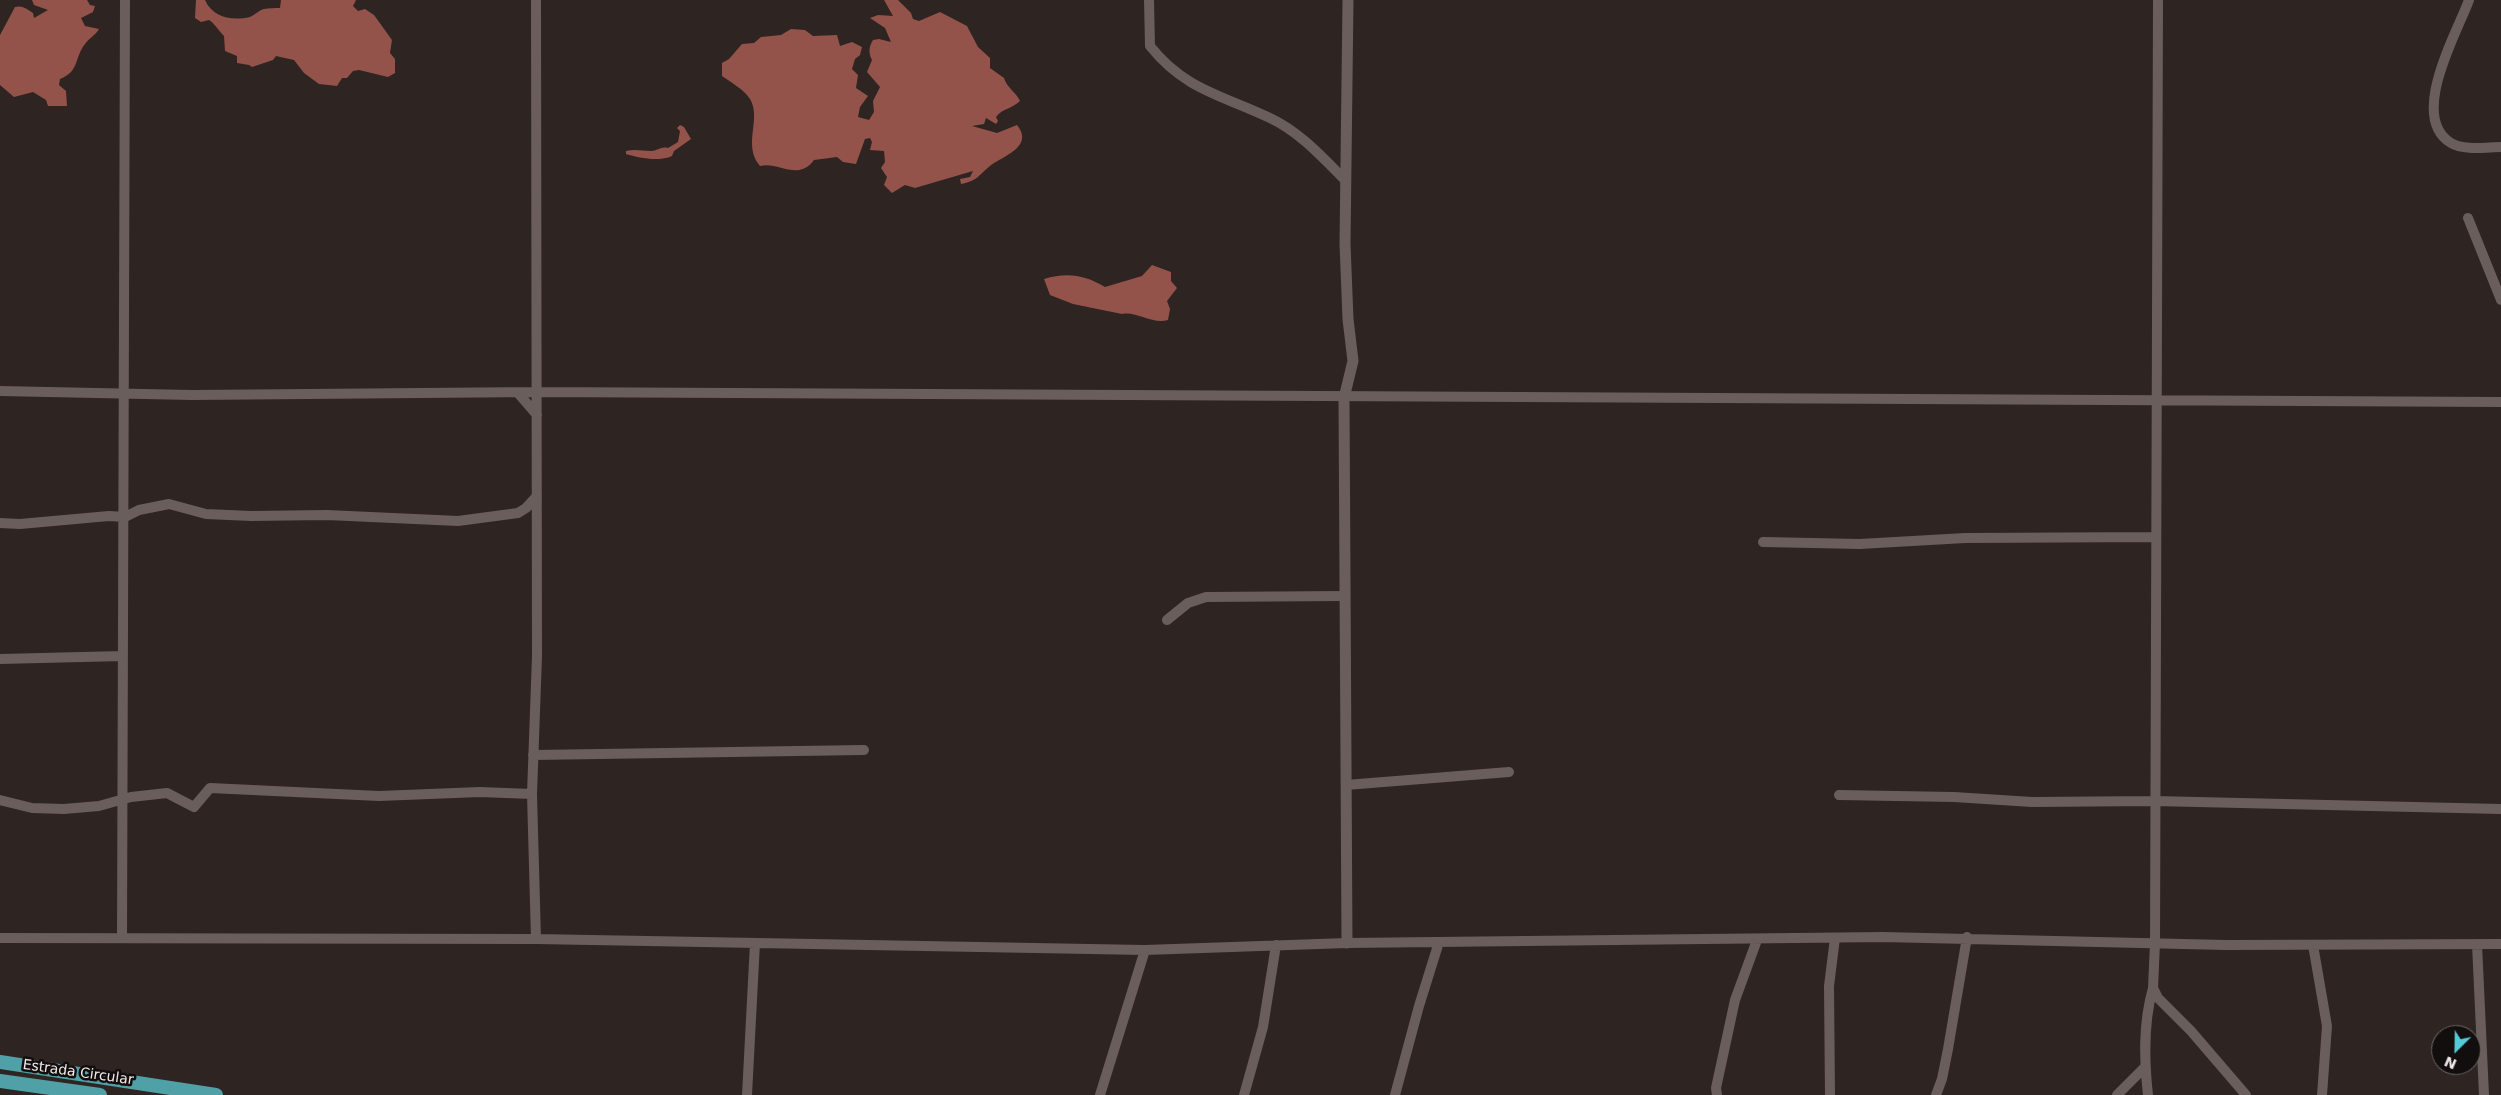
<!DOCTYPE html>
<html>
<head>
<meta charset="utf-8">
<style>
	body { margin:0 }
	#map { position:relative; width:2501px; height:1095px; overflow:hidden; background:#2e2422; font-family:"DejaVu Sans",sans-serif }
	canvas { display:block }
	.north { position:absolute; left:2431px; top:1025px; width:50px; height:50px; box-sizing:border-box; background:#130e0e; border:1px solid #6b6665; border-radius:50%; rotate:203deg; font-size:14px; font-weight:700; line-height:20px; text-align:center; color:#f0e9e8 }
	.north::after { content:''; display:block; margin:auto; width:18px; height:22px; background:#52cbd7; clip-path:polygon(50% 0,100% 100%,50% 72%,0 100%) }
</style>
</head>
<body>
<div id="map">
<canvas width="2501" height="1095"></canvas>
<div class="north">N</div>
</div>
<script>
const g = document.querySelector('canvas').getContext('2d');
g.lineJoin = 'round';
function fill(path, color) {
  g.fillStyle = color;
  g.fill(path, 'evenodd');
}
function strokePath(path, color, width, dash) {
  g.strokeStyle = color;
  g.lineWidth = width;
  g.lineCap = dash ? 'butt' : 'round';
  g.setLineDash(dash || []);
  g.stroke(path);
}
function label(font, color, halo, rows, align = 'center') {
  g.font = font + ' "DejaVu Sans",sans-serif';
  g.lineWidth = 5;
  g.setLineDash([]);
  g.textBaseline = 'middle';
  g.strokeStyle = halo;
  g.fillStyle = color;
  for (const [text, x, y, turn = 0] of rows) {
    g.save();
    g.translate(x, y);
    g.rotate((+turn || 0) * Math.PI / 180);
    g.textAlign = isNaN(turn) ? turn : align;
    if (halo) g.strokeText(text, 0, 0);
    g.fillText(text, 0, 0);
    g.restore();
  }
}
const water = new Path2D(`
	M32 0H87L90 5 95 6 93 12 81 18 85 26 99 29C96 35 89 38 85 44 74 58 80 71 60 79L59 85 66 91 67 106H48L46 100 33 92 14 97 0 85V35L15 7C22 5 27 9 33 13L34 18 48 10 34 5Z
	M196 0H205C213 18 232 21 250 17 255 15 259 10 264 9 269 8 275 8 280 8L281 0H356L353 6 358 11 365 9 374 15 392 40 390 53 395 59V73L388 77 359 70 353 71 347 78H342L337 86 319 84 304 73 294 60 276 56 273 60 252 67 249 65 237 63V56L225 51 224 36C218 30 215 24 209 20L201 22 195 18Z
	M884 0H898L911 13 913 19 919 21 940 12 967 26 978 47 990 58V68L1004 78C1007 88 1016 92 1020 101 1012 109 1003 108 996 117L998 121 996 124 986 118 984 124 972 126 997 133 1017 125C1035 147 1001 157 990 166 978 176 977 181 961 184L960 179 970 177 973 171 915 188 905 185 892 193 884 185 887 177 881 168 885 162 884 151 870 150 872 142 870 138 865 139 856 164 843 162 837 157 814 160C798 182 778 161 760 166 742 145 762 119 750 99 745 90 730 82 722 76V63L729 59 742 44 754 43 761 37 781 35 791 29 805 30 813 36 837 35 840 46 852 42 862 47 860 55 855 59 852 69 858 75 856 88 868 96 860 107 858 117 869 120 874 112 873 101 880 87 867 72 872 60C868 52 869 47 873 40L879 39 891 42 885 28 870 18 878 15 893 16Z
	M680 125 684 127 691 139 674 151 672 156C659 162 639 158 626 154V151C635 149 643 151 651 151 658 151 661 146 668 148L678 142 680 131 677 128Z
	M1152 265 1171 272V281L1177 288 1167 301 1170 309 1168 320C1153 325 1137 311 1122 314L1073 304 1050 295 1044 279C1067 272 1085 275 1105 287L1142 276Z`);
const minor = new Path2D(`
	M536 0 537 656 532 794 536 939
	M1149 0 1150 46C1185 90 1222 95 1270 118 1300 132 1323 158 1346 181
	M2158 0 2155 943 2153 988 2158 998 2191 1031 2246 1095
	M2469 0C2457 33 2408 117 2451 143 2464 151 2487 147 2501 147
	M2468 218 2501 300
	M0 391 192 395 536 392 2501 402
	M518 393 537 415
	M0 523 20 524 109 516 125 517 139 510 169 504 206 514 251 516 327 515 458 521 518 513 526 508 537 496
	M1763 542 1860 544 1965 538 2156 537
	M1167 620 1188 603 1206 597 1344 596
	M0 659 123 656
	M533 755 864 750
	M1346 785 1509 772
	M1839 795 1954 797 2032 802 2154 801 2501 809
	M0 800 32 808 64 809 99 806 131 797 167 793 194 807 210 788 379 796 480 792 532 794
	M0 938 536 939 1145 950 1347 943 1883 937 2226 945 2501 944
	M122 938 125 0
	M2477 944 2484 1095
	M2313 945 2327 1026 2322 1095
	M747 1095 755 943
	M1100 1095 1145 950
	M1244 1095 1263 1027 1276 945
	M1395 1095 1419 1006 1439 942
	M1717 1095 1716 1088 1735 1000 1757 940
	M1830 1095 1829 986 1835 938
	M1936 1095 1942 1079 1948 1049 1967 937
	M2117 1095 2145 1067
	M2148 1095C2144 1059 2143 1023 2153 988`);
const tertiary = new Path2D(`
	M1347 943 1344 398 1353 361 1348 319 1345 244 1348 0`);
const primary = new Path2D(`
	M0 1062 216 1095
	M0 1081 100 1095`);
const streetNames = [
	["Estrada Circular",78,1073,8]
];
fill(water, '#93534a');
strokePath(minor, '#6a5e5c', 10);
strokePath(tertiary, '#6a5e5c', 11);
strokePath(primary, '#50a0a7', 14);
label('14px', '#f0e9e8', '#130e0e', streetNames);
</script>
</body>
</html>
